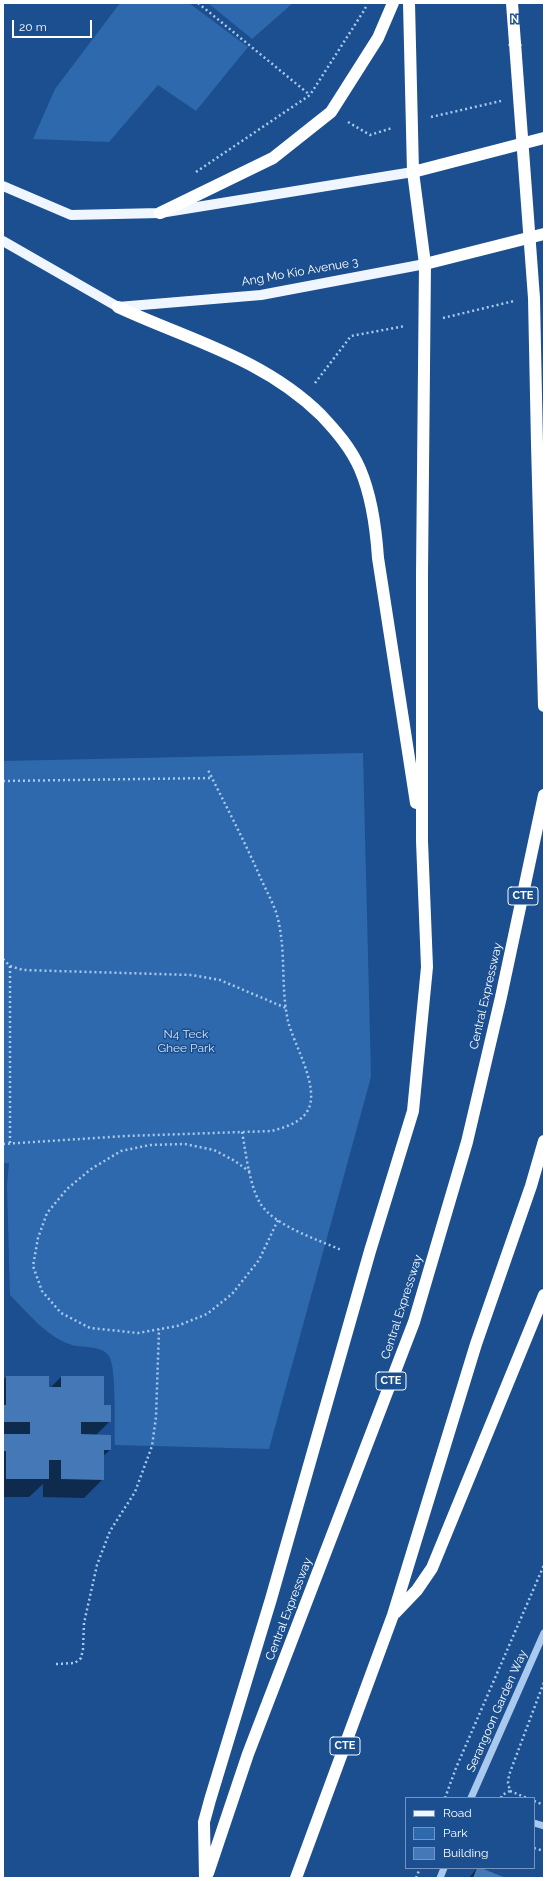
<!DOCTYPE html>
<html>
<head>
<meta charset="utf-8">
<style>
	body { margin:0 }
	#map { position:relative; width:547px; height:1881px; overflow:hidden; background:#1b4f8f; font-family:Raleway,sans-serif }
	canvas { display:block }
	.frame { position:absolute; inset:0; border:4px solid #fff; pointer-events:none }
	.legend { position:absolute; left:405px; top:1797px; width:130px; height:72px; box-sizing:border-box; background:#1b4f8f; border:1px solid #7695bc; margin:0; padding:5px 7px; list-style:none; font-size:12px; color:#fff }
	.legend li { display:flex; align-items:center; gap:8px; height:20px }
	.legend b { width:20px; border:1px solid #7695bc }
	.north { position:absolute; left:495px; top:12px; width:40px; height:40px; -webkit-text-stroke:3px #1b4f8f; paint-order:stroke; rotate:0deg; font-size:11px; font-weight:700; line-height:16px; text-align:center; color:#fff }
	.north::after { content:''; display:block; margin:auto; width:14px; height:18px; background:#fff; clip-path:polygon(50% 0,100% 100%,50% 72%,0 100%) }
	.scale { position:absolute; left:12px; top:20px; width:80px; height:18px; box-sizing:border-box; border:2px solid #fff; border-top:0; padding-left:5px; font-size:12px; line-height:14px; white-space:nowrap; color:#fff; -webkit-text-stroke:3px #1b4f8f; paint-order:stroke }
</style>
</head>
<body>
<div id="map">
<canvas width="547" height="1881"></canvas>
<div class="frame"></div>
<ul class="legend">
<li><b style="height:5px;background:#f0f6ff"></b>Road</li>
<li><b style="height:11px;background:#2e69ad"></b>Park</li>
<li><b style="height:11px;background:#4478b7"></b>Building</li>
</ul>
<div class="north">N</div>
<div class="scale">20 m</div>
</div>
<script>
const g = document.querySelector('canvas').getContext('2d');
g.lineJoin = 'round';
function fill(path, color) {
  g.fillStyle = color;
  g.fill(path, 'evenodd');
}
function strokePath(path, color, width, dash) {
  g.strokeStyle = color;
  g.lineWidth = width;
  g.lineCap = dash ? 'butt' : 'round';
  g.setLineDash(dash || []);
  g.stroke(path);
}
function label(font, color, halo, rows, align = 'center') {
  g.font = font + ' Raleway,sans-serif';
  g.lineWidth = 3;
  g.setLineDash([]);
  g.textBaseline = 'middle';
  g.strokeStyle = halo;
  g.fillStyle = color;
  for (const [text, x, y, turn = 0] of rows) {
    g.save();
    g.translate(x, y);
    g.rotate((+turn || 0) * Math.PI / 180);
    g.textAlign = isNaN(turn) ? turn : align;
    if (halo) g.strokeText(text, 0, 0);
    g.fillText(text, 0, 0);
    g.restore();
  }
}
const green = new Path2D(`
	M120 3H189L248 47 196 111 158 85 109 142 33 139 55 89Z
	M208 3H293L252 39Z
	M363 753 371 1077 269 1449 115 1445C114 1427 117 1370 109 1356 101 1344 80 1349 69 1344 45 1335 28 1313 10 1295L7 1185 9 1163H3V761Z`);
const shadow = new Path2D(`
	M6 1377 48 1388H50L61 1377 103 1406 110 1421 96 1435 110 1450 103 1456V1479L84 1498 43 1497V1484L29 1497H3V1380Z
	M477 1868H478L503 1878H469Z`);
const building = new Path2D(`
	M6 1376H49V1387H61V1376H104V1405H111V1422H81V1434L111 1435V1450H104V1480L61 1479V1460H49V1479H6V1451H3V1434H30V1422H3V1405H6Z
	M477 1868H481L506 1878H473Z`);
const path = new Path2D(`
	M198 3 310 95
	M431 117 501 101
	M348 122 370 135 392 128
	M196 172 310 95 365 9 367 3
	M443 318 514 301
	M315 383 351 336 405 326
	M3 781 212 778
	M3 959 10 966 23 970 192 975 220 980 286 1008
	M242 1132C246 1153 249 1184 260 1203 274 1226 317 1239 341 1250
	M10 1143V966
	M3 1144 126 1136 272 1131C285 1127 301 1123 308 1110 320 1087 294 1045 288 1021 280 985 287 947 276 912 272 901 266 890 261 879 245 842 226 806 208 770
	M250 1172 235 1161 214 1150 185 1144 150 1145 121 1151 91 1169 67 1189 47 1213 38 1238 33 1266 42 1291 61 1313 90 1328 138 1333 177 1326 207 1314 232 1294 259 1260 278 1220
	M56 1664 75 1663 81 1658 83 1649 84 1623 97 1565 110 1531 135 1492 152 1446 156 1417 159 1329
	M510 1791 527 1798
	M445 1798 456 1768 544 1565
	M501 1798 502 1795 510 1791 508 1783 509 1775 544 1682
	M534 1801 544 1805
	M534 1848 544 1851
	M416 1878 420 1868`);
const minor = new Path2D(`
	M471 1798 544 1633
	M534 1823 544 1826
	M440 1878 444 1868`);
const major = new Path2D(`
	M3 186 71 215 160 213 413 172
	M3 241 118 307 261 295 425 264`);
const highway = new Path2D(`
	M413 172 544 138
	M160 213 273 158 331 112 378 38 393 3
	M425 264 544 234
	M118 307C189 340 263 358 321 415 336 431 351 448 360 469 372 497 376 528 378 558L416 803
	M537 444 544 706
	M395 1613 417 1590 432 1568 544 1295
	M208 1873 248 1754 414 1322 467 1142 501 997 544 795
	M205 1878 204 1822 210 1800 271 1599 370 1251 413 1111 427 967 422 841V574L425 264 413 172 409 3
	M296 1878 393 1615 476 1344 531 1186 544 1141`);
const highwayBridge = new Path2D(`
	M512 3 534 298 537 444`);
const shields = [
	[523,896,30],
	[391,1381,30],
	[345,1746,30]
];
const shieldNames = [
	["CTE",523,896],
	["CTE",391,1381],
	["CTE",345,1746]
];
const streetNames = [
	["Ang Mo Kio Avenue 3",300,272,-10],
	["Central Expressway",486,996,-77],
	["Central Expressway",402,1307,-72],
	["Central Expressway",289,1609,-69],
	["Serangoon Garden Way",497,1711,-66]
];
const parkNames = [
	["N4 Teck",186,1034],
	["Ghee Park",186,1048]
];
fill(green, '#2e69ad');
fill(shadow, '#0007');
fill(building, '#4478b7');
strokePath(path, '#a9c9ee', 2.5, [2, 3]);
strokePath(minor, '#a9c9ee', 7);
strokePath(major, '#f0f6ff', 10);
strokePath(highway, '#fff', 12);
strokePath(highwayBridge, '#fff', 12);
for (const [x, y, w] of shields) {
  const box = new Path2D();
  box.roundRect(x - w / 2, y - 9, w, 18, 3);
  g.fillStyle = '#1b4f8f';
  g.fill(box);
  strokePath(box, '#fff', 1);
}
label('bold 11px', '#fff', null, shieldNames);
label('12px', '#fff', '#1b4f8f', streetNames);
label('12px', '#cfe3fa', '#1b4f8f', parkNames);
</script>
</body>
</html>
